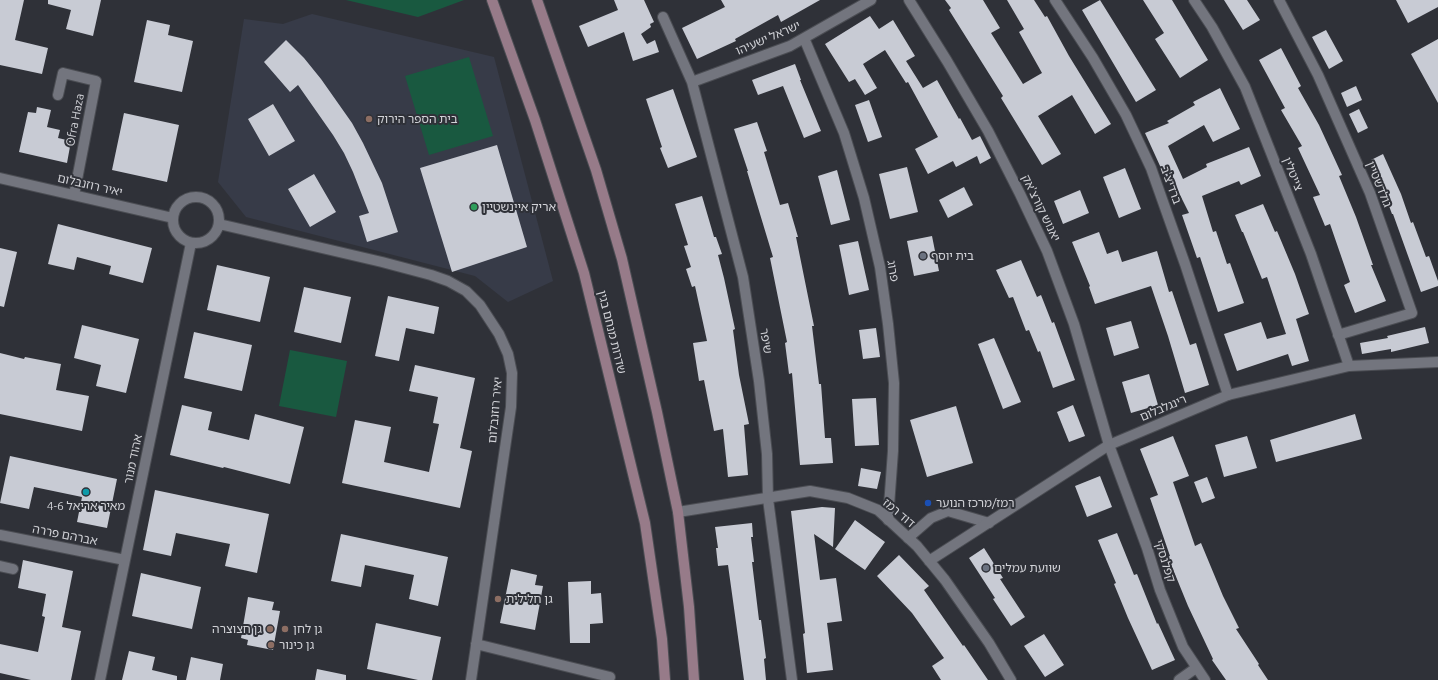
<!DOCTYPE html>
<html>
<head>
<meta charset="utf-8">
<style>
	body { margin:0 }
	canvas { display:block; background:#2f3138 }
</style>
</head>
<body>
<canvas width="1438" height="680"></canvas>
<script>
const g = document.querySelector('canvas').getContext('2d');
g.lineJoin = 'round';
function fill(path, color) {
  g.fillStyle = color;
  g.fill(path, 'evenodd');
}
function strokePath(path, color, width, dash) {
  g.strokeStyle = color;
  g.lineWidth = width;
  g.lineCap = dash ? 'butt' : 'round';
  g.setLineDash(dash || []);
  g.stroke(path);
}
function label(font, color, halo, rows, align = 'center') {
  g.font = font + ' Ubuntu,"Noto Sans Hebrew",sans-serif';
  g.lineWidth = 4;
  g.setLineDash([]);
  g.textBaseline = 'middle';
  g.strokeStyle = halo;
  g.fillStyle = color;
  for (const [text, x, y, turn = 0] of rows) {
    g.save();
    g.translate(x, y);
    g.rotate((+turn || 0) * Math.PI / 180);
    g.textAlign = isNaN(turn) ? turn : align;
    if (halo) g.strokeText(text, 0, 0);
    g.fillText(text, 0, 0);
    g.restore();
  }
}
const built = new Path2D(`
	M312 14 494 57 553 281 508 302 475 276 246 217 218 182 244 19 283 24Z`);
const green = new Path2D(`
	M346 0H464L418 17Z
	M469 57 493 136 429 155 405 76Z
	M290 350 347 361 336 417 279 406Z`);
const building = new Path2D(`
	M0 0H24L15 40 48 48 42 74 0 65Z
	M48 0H101L93 36 66 29 71 10 48 4Z
	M614 0H644L654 22 650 24 651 27 641 34 647 44 655 40 659 52 633 61 624 32 588 47 579 26 618 10Z
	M721 0H820L781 22 778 15 735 39 736 41 697 59 682 28 725 7Z
	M945 0H983L1000 28 991 33 1023 84 1042 73 1019 32 1024 29 1007 0H1034L1045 17 1047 16 1069 56 1111 124 1095 134 1072 95 1038 116 1061 154 1042 165 1001 98 1003 96 949 10 951 8Z
	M1100 0 1156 90 1136 102 1082 10Z
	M1143 0H1172L1208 60 1180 78 1155 39 1164 33Z
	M1224 0H1247L1260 20 1243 30Z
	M1396 0H1438V7L1408 23Z
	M870 16 879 29 893 20 915 56 906 61 923 88 937 80 959 119 960 118 972 140 980 136 991 158 980 164 977 156 956 167 953 161 928 174 915 149 938 137 908 82 906 83 885 50 863 64 877 88 865 95 855 79 849 82 825 44Z
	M147 20 170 25 168 35 193 41 182 92 134 82Z
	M1326 30 1343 61 1329 69 1312 37Z
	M1438 39V103L1411 54Z
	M286 40 304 58 321 79 352 123 363 143 382 183 398 232 367 242 359 216 369 213 353 172 344 153 333 135 298 85 290 92 264 62Z
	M1281 48 1301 86 1298 88 1319 125 1342 175 1339 176 1356 217 1373 265H1371L1386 301 1355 313 1344 285 1350 282 1330 224 1325 226 1313 197 1320 195 1298 148 1302 146 1281 110 1285 108 1259 60Z
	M795 64 801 80H800L821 131 804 138 783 86 758 95 752 80Z
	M1356 86 1362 100 1347 107 1341 93Z
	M1220 88 1240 129 1213 142 1204 125 1168 146 1183 179 1207 167 1206 164 1249 147 1261 176 1241 185 1239 181 1202 196 1213 232 1216 231 1227 264 1230 263 1244 303 1218 312 1200 257 1197 258 1182 215 1189 213 1171 177 1166 179 1145 133 1169 123 1167 121 1195 105 1193 102Z
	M673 89 697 157 668 168 660 148 662 147 646 99Z
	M869 100 882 137 868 142 855 105Z
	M273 104 295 141 269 156 248 119Z
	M37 107 51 110 47 127 60 130 58 138 71 141 67 163 19 152 28 112 36 113Z
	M1359 109 1368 128 1358 133 1349 114Z
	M124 113 179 125 167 182 112 170Z
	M757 122 767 151 764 152 780 205 788 203 798 237H796L814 326H812L819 384H821L825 438H831L833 463 800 465 792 373 789 374 785 343 787 342 770 258 773 257 747 171H748L734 129Z
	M497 145 527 247 452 272 420 168Z
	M1383 154 1401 194 1411 223 1413 222 1426 257 1429 256 1438 281V286L1421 292 1393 214H1392L1385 195 1386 194 1371 160Z
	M907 167 918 212 890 219 879 174Z
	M1125 168 1141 209 1119 218 1103 177Z
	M837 170 850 220 831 225 818 176Z
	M314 174 336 212 310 227 288 189Z
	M964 187 973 205 948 218 939 200Z
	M1080 190 1089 213 1063 224 1054 201Z
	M702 196 714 237H716L722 254 718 255 724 278 735 329 733 330 739 375 749 424 744 425 748 475 728 477 723 429 714 431 704 380 699 381 693 343 707 341 695 286 692 287 686 269 691 267 684 246 688 245 675 204Z
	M1263 204 1275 232 1277 231 1295 274 1309 314 1296 319 1309 361 1292 366 1288 354 1237 371 1224 334 1261 322 1267 339 1286 334 1267 277 1262 279 1243 232H1242L1235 215Z
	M58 224 152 248 143 283 109 274 111 266 77 257 74 270 48 264Z
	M1099 232 1107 254 1118 250 1122 262 1157 251 1169 292 1172 291 1190 345 1196 343 1209 385 1185 393 1168 336 1151 286 1095 304 1089 287 1090 286 1072 242Z
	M932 236 939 271 914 276 907 241Z
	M858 241 869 290 849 295 839 245Z
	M0 248 17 252 4 307 0 306Z
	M1021 260 1037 297 1041 295 1052 323 1054 322 1075 380 1053 388 1040 351 1038 352 1029 330 1026 331 1013 297 1009 298 996 270Z
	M217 265 270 277 260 322 207 310Z
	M304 287 351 297 341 343 294 332Z
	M388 296 439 307 434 334 406 328 399 361 375 356Z
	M1131 321 1139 348 1114 356 1106 328Z
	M82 325 139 339 126 393 96 386 101 365 74 358Z
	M1425 327 1429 343 1391 352V349L1362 354 1360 343 1388 338 1387 336Z
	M876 328 880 357 863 359 859 330Z
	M194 332 252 345 242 391 184 378Z
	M994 338 1021 402 1003 409 978 344Z
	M0 353 24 359 25 357 61 364 56 390 89 396 82 431 0 414Z
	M415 365 475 378 460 448 472 451 460 508 342 483 355 420 391 427 384 462 429 472 439 424 433 423 438 397 409 391Z
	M1149 374 1158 405 1131 413 1122 382Z
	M876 398 879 445 855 446 852 399Z
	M182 405 212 412 208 430 249 440 255 414 304 427 290 484 224 467 223 468 170 455Z
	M1073 405 1085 436 1069 442 1057 412Z
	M956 406 973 463 927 477 910 420Z
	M1355 414 1362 439 1276 462 1270 440Z
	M1173 436 1189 476 1173 482 1195 546 1201 543 1223 596 1239 628 1236 629 1259 664 1258 665 1268 680H1226L1212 660 1213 659 1188 606 1168 557 1170 556 1150 498 1158 495 1140 449Z
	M1247 436 1257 468 1224 477 1215 445Z
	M10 456 117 479 107 528 77 522 82 497 34 487 29 509 0 503Z
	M861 468 881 472 877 489 858 486Z
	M1100 476 1112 507 1087 517 1075 486Z
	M1207 477 1215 498 1202 503 1194 482Z
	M155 490 269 514 257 573 225 566 230 544 176 533 171 556 143 550Z
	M822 507 835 508 833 547 814 534 820 580 836 578 842 621 827 623 833 670 807 673 803 634 805 633 791 511Z
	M855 520 885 542 865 570 835 549Z
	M752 523 753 537H751L754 562H752L759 620H761L766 658 764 659 766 680H744L728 565 718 566 716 548H718L715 527Z
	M1117 533 1134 575 1137 574 1157 624 1158 623 1175 660 1152 670 1128 618 1114 584 1116 583 1098 540Z
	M341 534 448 557 438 606 409 599 414 575 365 565 361 587 331 581Z
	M984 548 1003 578 1000 579 1025 617 1011 626 993 599 995 598 969 558Z
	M899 555 929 586 924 590 963 646 964 645 988 680H941L932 666 944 658 912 613 877 576Z
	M23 560 73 571 62 627 81 631 71 680H31L0 673V644L38 652 45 617 42 616 46 594 18 588Z
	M511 569 537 575 535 585 543 586 535 630 500 623Z
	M141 573 201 587 192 629 132 616Z
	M591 581V594L601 593 603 623 590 624V643H570L568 582Z
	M248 597 274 602 272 610 280 611 273 650 247 645 248 640 241 638Z
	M376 623 441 637 432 680H418L367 669Z
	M1044 634 1064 665 1045 677 1024 646Z
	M129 651 155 657 152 670 177 676V680H122Z
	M191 657 223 664 220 680H186Z
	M317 669 346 675V680H315Z`);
const minor = new Path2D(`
	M909 0 947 61 988 131 1020 194 1047 251 1074 324 1109 445 1147 548 1160 590 1183 647 1205 680
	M1055 0 1093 58 1126 115 1151 168 1185 264 1228 395
	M1194 0 1212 27 1245 87 1311 254 1349 366
	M1279 0 1318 75 1370 193 1412 313 1338 335
	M663 17 692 82 743 277 759 381 767 454 768 499 792 680
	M804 38 844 133 864 198 880 267 888 324 894 383 893 451 888 520
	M692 82 790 46 871 0
	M58 95 63 73 96 81 74 195
	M0 178 173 218
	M173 220a23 23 0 1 1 46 0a23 23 0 1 1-46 0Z
	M219 224 382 262 431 275 448 281 466 291 480 305 499 334 508 354 512 373 511 407 471 680
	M0 535 125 560
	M908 538 931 518 948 511 989 523
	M0 566 13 569
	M476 644 610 677
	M100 680 191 243
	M1179 680 1196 668`);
const tertiary = new Path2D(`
	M678 512 810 491 848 498 878 510 917 546 945 580 989 643 1011 680
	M929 561 1109 445 1228 395 1349 366 1438 362`);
const secondary = new Path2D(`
	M492 0 535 120 584 273 645 523 662 639 665 680
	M537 0 596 170 622 259 657 412 678 512 689 607 694 680`);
const markers = [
	[369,119,4,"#8d6e63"],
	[474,207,4,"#2e9e5b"],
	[923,256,4,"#6b7280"],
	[86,492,4,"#0f9aa8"],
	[928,503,4,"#1a4fb4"],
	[986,568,4,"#6b7280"],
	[498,599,4,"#8d6e63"],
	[270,629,4,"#8d6e63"],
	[285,629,4,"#8d6e63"],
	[271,645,4,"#8d6e63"]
];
const streetNames = [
	["ישראל ישעיהו",768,38,-23],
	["Ofra Haza",75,120,-79],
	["צייטלין",1293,174,68],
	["גולדשטיין",1379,184,68],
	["יאיר רוזנבלום",90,185,13],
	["ברדיצ'ב",1171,185,70],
	["יאנוש קורצ'אק",1041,208,64],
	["פרוג",893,271,80],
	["שדרות מנחם בגין",612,332,76],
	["שיפר",766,341,81],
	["רינגלבלום",1163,408,-23],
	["יאיר רוזנבלום",495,410,-85],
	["אהוד מנור",133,459,-78],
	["דוד רמז",899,513,40],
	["אברהם פררה",65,535,11],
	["קפלנסקי",1165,561,72]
];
const poiNames = [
	["בית הספר הירוק",377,119],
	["אריק איינשטיין",482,207],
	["בית יוסף",931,256],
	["רמז/מרכז הנוער",936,503],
	["מאיר אריאל 4-6",86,506,"center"],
	["שוועת עמלים",994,568],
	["גן חלילית",506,599],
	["גן חצוצרה",262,629,"right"],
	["גן לחן",293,629],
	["גן כינור",279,645]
];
fill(built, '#373b48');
fill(green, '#195940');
fill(building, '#c8cbd4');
strokePath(minor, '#4b4d53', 12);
strokePath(tertiary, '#4b4d53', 12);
strokePath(secondary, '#4b4d53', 12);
strokePath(minor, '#73757e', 10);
strokePath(tertiary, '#73757e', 10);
strokePath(secondary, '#977b89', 10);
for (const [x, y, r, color] of markers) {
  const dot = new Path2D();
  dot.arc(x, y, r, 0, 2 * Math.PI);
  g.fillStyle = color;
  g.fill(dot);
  strokePath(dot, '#2f3138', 1.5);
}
label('12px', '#d1d2d7', '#2f3138', streetNames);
label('12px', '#d1d2d7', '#2f3138', poiNames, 'left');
</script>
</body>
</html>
